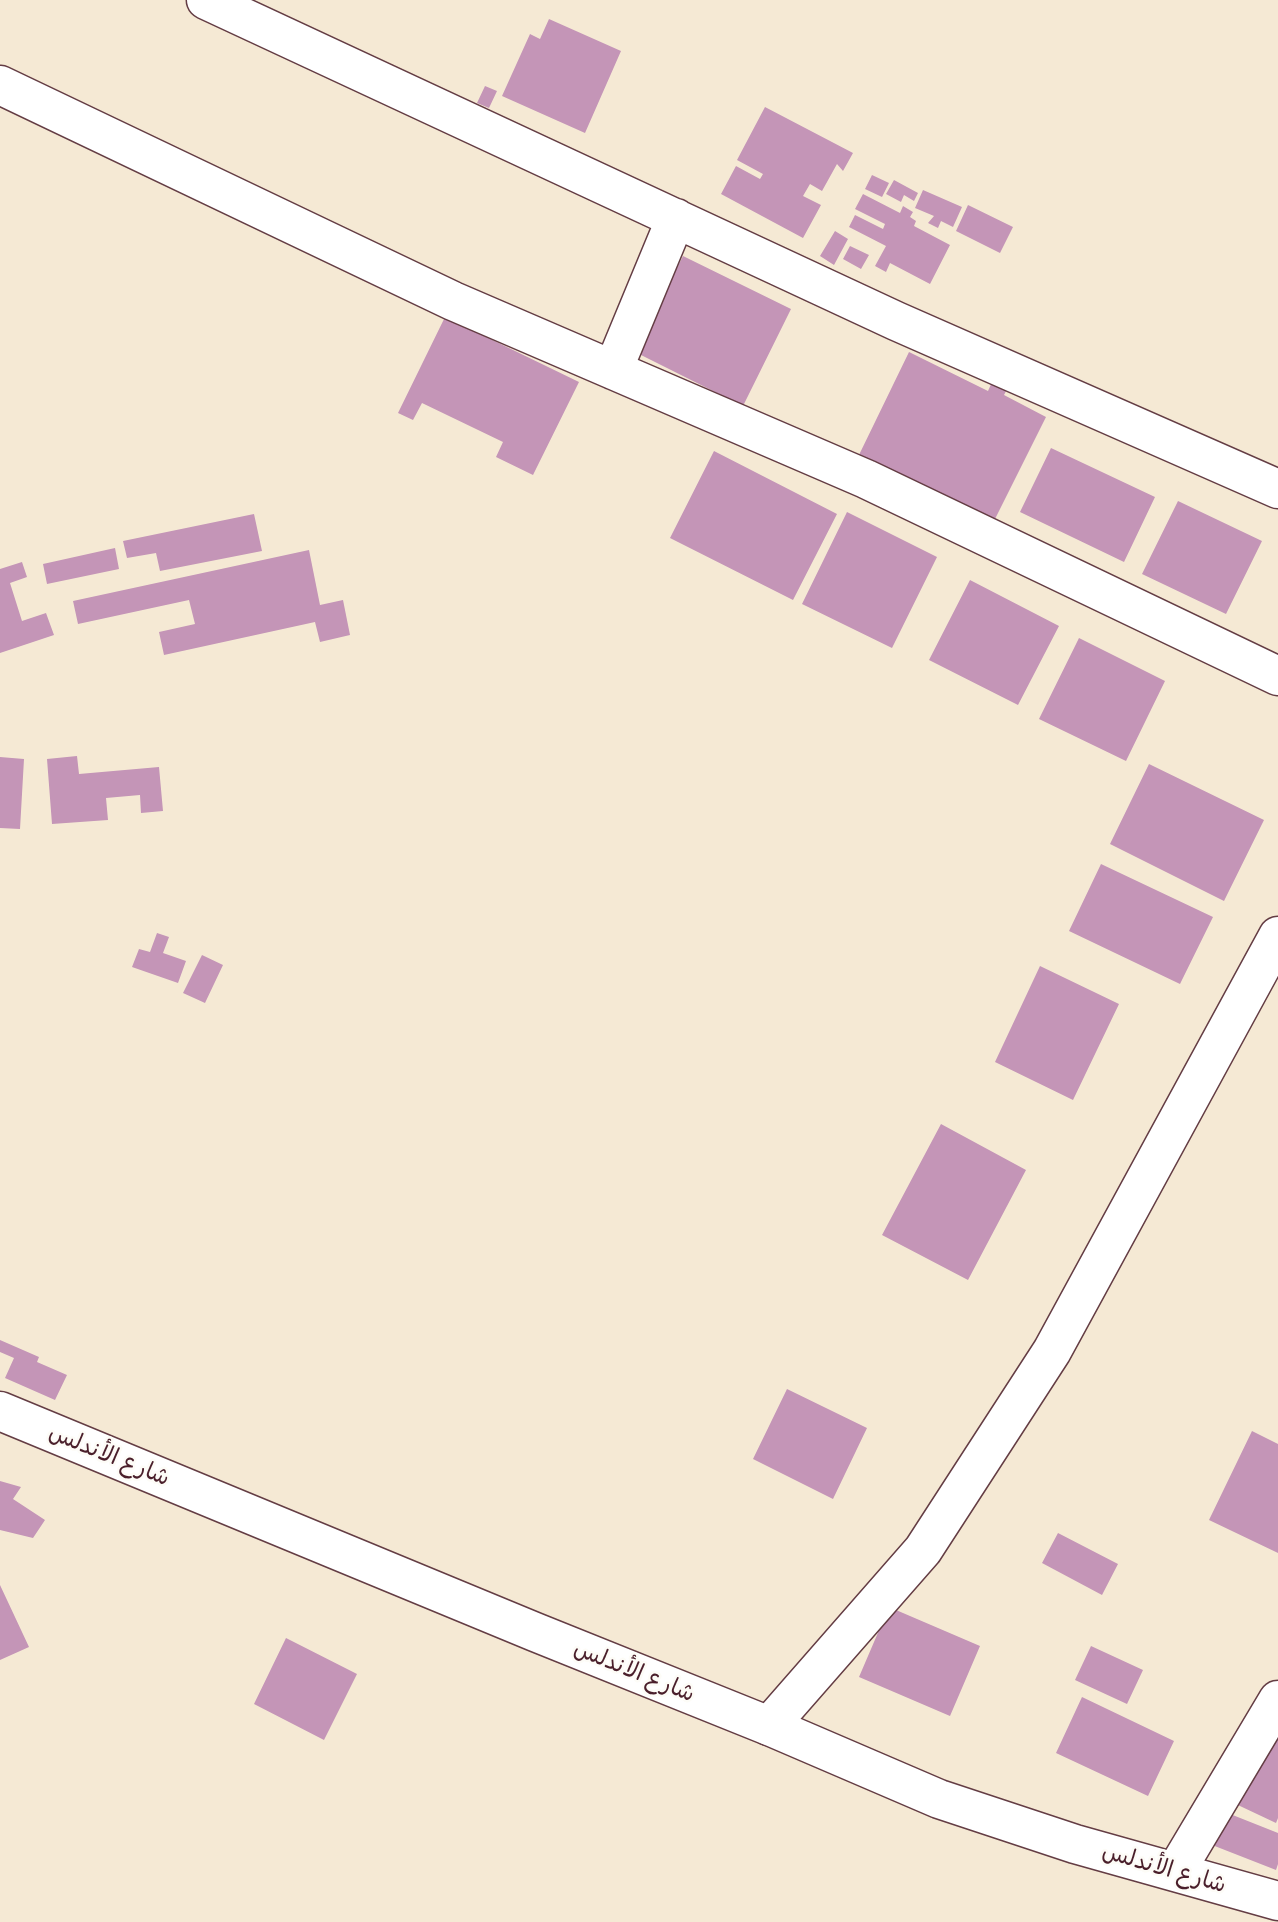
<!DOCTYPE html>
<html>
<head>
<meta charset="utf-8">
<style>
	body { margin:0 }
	canvas { display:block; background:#f5e9d4 }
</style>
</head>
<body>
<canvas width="1278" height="1922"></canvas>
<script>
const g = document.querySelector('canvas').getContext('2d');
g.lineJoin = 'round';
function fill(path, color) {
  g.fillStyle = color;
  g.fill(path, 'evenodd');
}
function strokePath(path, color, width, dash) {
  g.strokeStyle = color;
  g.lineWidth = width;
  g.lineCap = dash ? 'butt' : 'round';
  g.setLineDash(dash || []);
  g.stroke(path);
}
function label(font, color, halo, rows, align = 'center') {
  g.font = font + ' "Patrick Hand","Playpen Sans Arabic",sans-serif';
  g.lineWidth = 5;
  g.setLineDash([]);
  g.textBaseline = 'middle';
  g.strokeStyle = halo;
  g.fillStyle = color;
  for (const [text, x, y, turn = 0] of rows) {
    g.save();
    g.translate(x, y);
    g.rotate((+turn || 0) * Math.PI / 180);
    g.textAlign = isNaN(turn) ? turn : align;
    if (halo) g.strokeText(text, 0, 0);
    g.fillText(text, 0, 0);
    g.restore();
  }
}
const building = new Path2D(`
	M549 19 621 51 585 133 502 96 530 34 540 39Z
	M485 86 497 91 489 108 477 103Z
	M765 107 853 153 843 171 837 164 822 191 810 184 803 196 821 205 803 238 721 194 736 166 760 179 763 174 737 160Z
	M872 175 889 183 882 197 865 189Z
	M894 180 918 193 914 201 904 195 901 202 886 194Z
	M923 190 962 207 953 227 941 221 938 228 928 223 934 216 915 208Z
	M863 194 900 213 903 206 913 212 910 217 916 221 914 226 950 245 930 284 890 263 886 272 875 266 886 246 849 227 855 215 883 229 885 224 855 209Z
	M968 205 1013 227 1000 253 956 231Z
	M835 231 848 239 834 265 820 256Z
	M850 246 869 255 861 269 843 259Z
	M683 256 791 309 743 406 635 352Z
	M445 317 579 382 533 475 496 457 503 442 422 403 413 420 398 413Z
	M909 352 988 391 992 382 1007 389 1004 395 1046 417 993 523 858 457Z
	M1051 448 1155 497 1124 562 1020 512Z
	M714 451 837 514 793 600 670 538Z
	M1178 501 1262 541 1226 614 1142 574Z
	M847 512 937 557 892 648 802 604Z
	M254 514 262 551 160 571 156 553 127 558 123 541Z
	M115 548 119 569 47 584 43 564Z
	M309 550 320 605 343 600 350 635 320 642 315 622 164 655 159 632 195 624 189 600 78 624 73 601Z
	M22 562 27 577 10 583 22 621 46 613 54 635 0 653V569Z
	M970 580 1059 626 1018 705 929 660Z
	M1079 638 1165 681 1126 761 1039 719Z
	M77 756 79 774 159 767 163 811 141 813 140 795 106 798 108 820 52 824 47 759Z
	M0 757 24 759 20 829 0 828Z
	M1149 764 1264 820 1224 901 1110 844Z
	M1101 864 1213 917 1180 984 1069 931Z
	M157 933 169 937 163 953 186 961 178 983 132 967 139 949 150 952Z
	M202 955 223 965 205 1003 183 993Z
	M1040 966 1119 1004 1073 1100 995 1062Z
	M941 1124 1026 1170 968 1280 882 1235Z
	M0 1340 39 1357 37 1362 67 1375 55 1400 5 1378 14 1358 0 1352Z
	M787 1389 867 1428 833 1499 753 1459Z
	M1252 1431 1278 1444V1553L1209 1520Z
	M0 1481 21 1487 13 1499 45 1520 33 1538 0 1530Z
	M1058 1533 1118 1564 1102 1595 1042 1563Z
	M0 1585 29 1647 0 1660Z
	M889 1607 980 1646 950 1716 859 1677Z
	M286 1638 357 1674 324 1740 254 1704Z
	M1091 1646 1143 1670 1127 1704 1075 1680Z
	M1082 1697 1174 1741 1148 1796 1056 1753Z
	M1278 1711V1818L1276 1823 1223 1798Z
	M1220 1810 1278 1833V1864L1276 1870 1207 1843Z`);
const minor = new Path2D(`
	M206 0 896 321 1278 489
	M0 85 453 301 866 479 1278 676
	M613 370 676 218
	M769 1726 923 1550 1052 1351 1278 936
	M1176 1871 1278 1700`);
const major = new Path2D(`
	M0 1411 535 1632 769 1726 939 1799 1075 1844 1278 1901`);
const streetNames = [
	["شارع الأندلس",109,1456,22],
	["شارع الأندلس",634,1672,22],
	["شارع الأندلس",1164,1869,16]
];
fill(building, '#c495b7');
strokePath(minor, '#643d44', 41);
strokePath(major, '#643d44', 41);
strokePath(minor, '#fff', 38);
strokePath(major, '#fff', 38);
label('23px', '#4a1f2b', '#fdfcf7', streetNames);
</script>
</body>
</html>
